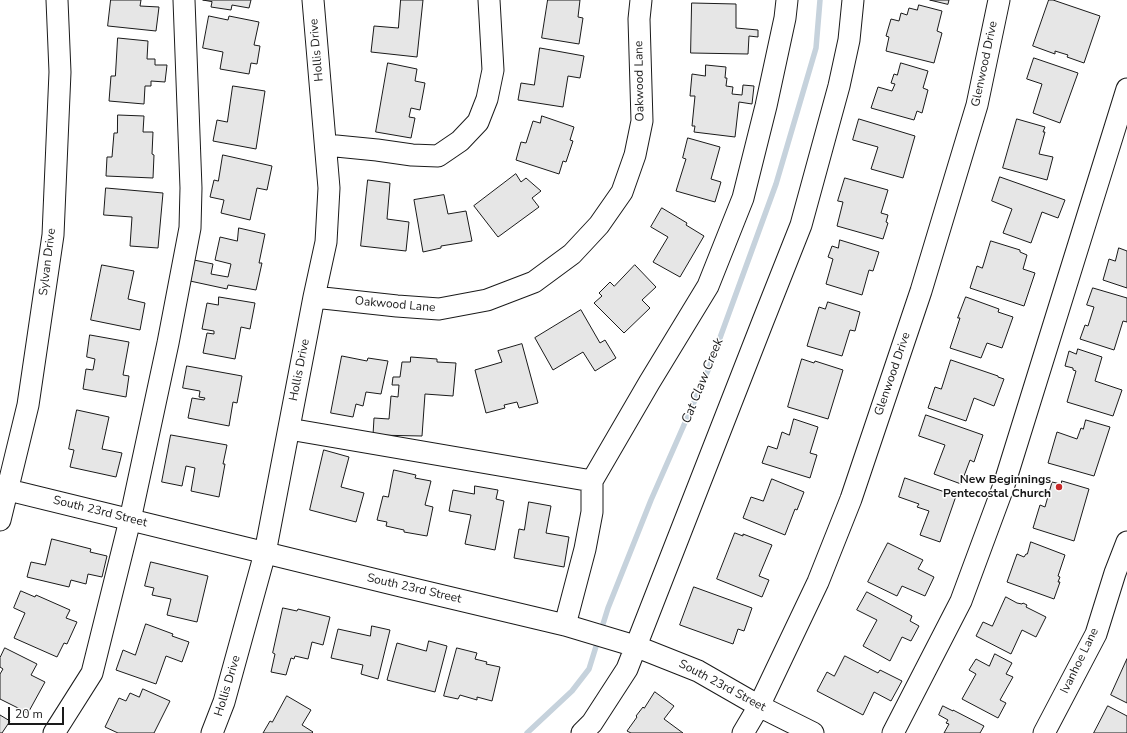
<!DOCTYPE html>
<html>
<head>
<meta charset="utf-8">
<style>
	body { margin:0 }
	#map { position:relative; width:1127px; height:733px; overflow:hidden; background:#fff; font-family:"Nunito Sans",sans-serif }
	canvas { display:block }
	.scale { position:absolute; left:8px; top:707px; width:56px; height:18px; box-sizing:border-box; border:2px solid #1a1a1a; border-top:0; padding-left:5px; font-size:12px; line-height:14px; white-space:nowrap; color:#1a1a1a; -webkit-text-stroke:3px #fff; paint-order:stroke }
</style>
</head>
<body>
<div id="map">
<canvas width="1127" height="733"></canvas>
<div class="scale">20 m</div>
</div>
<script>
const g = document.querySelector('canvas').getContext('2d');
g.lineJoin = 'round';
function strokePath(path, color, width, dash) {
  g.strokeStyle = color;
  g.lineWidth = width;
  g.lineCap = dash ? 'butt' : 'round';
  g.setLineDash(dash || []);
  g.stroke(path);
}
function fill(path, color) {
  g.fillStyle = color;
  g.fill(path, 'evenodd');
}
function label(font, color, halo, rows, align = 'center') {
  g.font = font + ' "Nunito Sans",sans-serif';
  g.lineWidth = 3;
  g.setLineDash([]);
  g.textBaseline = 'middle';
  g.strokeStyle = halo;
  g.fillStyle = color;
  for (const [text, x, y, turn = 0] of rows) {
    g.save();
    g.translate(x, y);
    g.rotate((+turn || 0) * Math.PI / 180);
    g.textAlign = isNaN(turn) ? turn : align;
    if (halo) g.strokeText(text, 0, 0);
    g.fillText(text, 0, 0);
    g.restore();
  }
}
const stream = new Path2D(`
	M527 733 572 691 589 669 608 608 651 500 709 368 776 184 816 48 820 0`);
const building = new Path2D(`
	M111 0H141L140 6 159 7 156 31 108 26Z
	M203 0H251L249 8 232 5 231 10 211 7 212 2Z
	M401 0H423L417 57 371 52 374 26 398 28Z
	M548 0H580L578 17 583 18 579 44 542 38Z
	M930 0H949L948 4Z
	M1049 0H1053L1100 16 1084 63 1067 57 1068 55 1055 51V54L1033 46Z
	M692 3 736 4V28L758 30V37L749 36 748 54 691 53Z
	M919 5 942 11 937 31 942 33 934 63 886 51 889 37 886 36 891 19 899 21 901 13 907 15 909 8 917 10Z
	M209 16 228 20 229 16 259 22 254 45 260 46 257 64 251 63 249 74 220 69 223 52 203 48Z
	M118 38 148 41 147 59H155V65H167L165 82 151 81V86H145L144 104 109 101 111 76H115Z
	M540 48 584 56 580 78 568 76 563 107 518 100 521 83 534 85Z
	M1034 58 1078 73 1060 123 1033 113 1042 84 1027 79Z
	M388 63 417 69 415 81 425 83 420 110 411 108 409 117 415 118 411 138 376 132Z
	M901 63 928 71 923 88 928 90 922 113 917 111 914 120 871 108 878 87 892 91 895 84 891 83 894 74 897 75Z
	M706 65 726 67 725 78H727L726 86 733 87 732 94 742 95 743 85 754 86 752 104 739 102 735 137 694 132 695 126H692L695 96H690L692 74 705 76Z
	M233 86 265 91 256 149 213 141 217 120 227 122Z
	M118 115 144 116 143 132H153L152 154 154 155 153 178 106 176 107 157H112L114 133H117Z
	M542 116 574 127 570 140 573 141 566 162 563 161 559 174 516 160 521 142 526 143 533 121 540 123Z
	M859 119 915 136 903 178 871 169 878 147 853 140Z
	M1017 119 1045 127 1043 132H1045L1039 154 1053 157 1047 180 1003 168Z
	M688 138 720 147 711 179 721 182 715 202 676 191 686 159 683 158Z
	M223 155 272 166 267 190 257 188 250 220 221 213 224 200 210 197 214 180 218 181Z
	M516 174 521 182 526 178 541 191 532 198 539 207 498 237 474 206Z
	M1000 177 1065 200 1058 218 1042 212 1031 243 1003 233 1012 209 992 201Z
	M845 178 888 190 881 213 888 215 886 222 888 223 883 239 837 226 843 202 838 201Z
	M368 180 390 183 387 219 409 222 406 251 361 246Z
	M106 188 163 193 158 248 130 246 132 217 104 215Z
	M444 195 448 214 466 211 472 241 441 246V248L423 252 414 200Z
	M662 208 687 223 686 225 704 236 680 277 653 262 668 237 651 227Z
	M239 228 265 234 259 263H262L256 290 228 285 227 289 190 281 194 260 213 264 211 274 228 277 231 264 215 260 220 237 237 241Z
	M840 240 879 252 873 271 869 270 862 295 826 284 833 259 828 257 832 246 838 248Z
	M991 241 1020 250V252L1027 255 1023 269 1035 273 1024 306 970 288 977 266 982 268Z
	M1119 248 1127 251V288L1103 280 1109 259 1115 261Z
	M102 265 134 271 128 299 145 303 140 330 91 320Z
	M635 265 656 287 642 300 650 308 624 333 594 303 602 296 599 293 610 282 614 286Z
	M1093 288 1127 298V322L1123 321 1114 350 1080 339 1085 325 1088 326 1094 307 1087 305Z
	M219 297 255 303 250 329 241 327 235 359 203 353 207 333 214 334V331L202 329 207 303 218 305Z
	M966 297 999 309 998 312 1013 317 1002 348 987 343 981 358 950 348 960 318H958Z
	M828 302 860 312 855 331 850 330 842 356 807 346 819 307 825 309Z
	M581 310 600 343 605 340 616 358 595 371 583 352 553 370 535 338Z
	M90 335 129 342 123 375 129 376 126 397 83 389 86 369 93 370 95 359 87 357Z
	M522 344 538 403 519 408 517 402 504 405 505 408 486 413 475 370 502 362 498 351Z
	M1078 349 1102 357 1095 381 1122 390 1113 416 1067 402 1076 371 1073 370V368L1065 366 1069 351 1076 354Z
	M342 356 367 361 368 358 388 361 381 394 366 392 363 406 356 404 353 417 331 413Z
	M411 357 437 359V362L456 363 453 396 425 394 422 436 373 435 374 418 389 419 391 396 398 397 399 385H392L393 377H400L402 362H410Z
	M802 359 814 363 815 361 843 370 828 419 788 407Z
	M951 360 998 376V377L1004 379 994 406 974 398 966 421 928 408 935 387 941 389Z
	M187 366 242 376 237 403 233 402 229 426 188 418 192 398 204 400 205 398 199 397 200 391 183 388Z
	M77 410 109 417 102 449 122 453 116 477 70 467 74 450 69 449Z
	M926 415 983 435 974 462 970 460 961 484 934 474 945 445 919 436Z
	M794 419 818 427 810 453 817 455 810 478 762 463 768 446 777 449 782 432 789 435Z
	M1086 420 1110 427 1094 476 1048 463 1057 432 1077 439 1081 428 1083 429Z
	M171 435 227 445 223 464H225L219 497 191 491 195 468 186 466 182 486 162 482Z
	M324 450 349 457 341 487 364 493 356 522 310 510Z
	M394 470 416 475 415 478 431 481 425 505 433 507 427 536 404 532V530L386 526 387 522 377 520 383 496 388 497Z
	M905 478 956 496 940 542 920 535 929 511 917 507 919 504 899 497Z
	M772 479 804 492 797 510 795 509 785 535 743 518 751 497 763 501Z
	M1062 481 1089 489 1074 541 1033 528 1040 505 1045 507 1052 482 1061 484Z
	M475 486 498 490 496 499 504 501 495 550 465 544 471 515 449 511 453 490 474 494Z
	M529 502 551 506 546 533 569 537 564 567 514 558 519 529 524 530Z
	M735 533 743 536V534L772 545 759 576 769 580 762 597 717 579Z
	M52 539 91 549 90 552 107 556 102 577 88 574 86 584 71 580 69 587 27 577 31 562 45 565Z
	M1031 542 1065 555 1058 576 1060 577 1058 582H1060L1054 599 1007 582 1017 554 1024 557 1026 554H1027Z
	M888 543 923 560 918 569 934 577 925 596 902 586 897 596 868 582Z
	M151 562 208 576 197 622 167 615 171 599 152 595 154 588 145 586Z
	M694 587 752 608 744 631 738 629 733 644 680 625Z
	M21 591 35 597 36 595 70 610 66 618 77 622 67 644 64 643 57 657 14 638 25 613 14 608Z
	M867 592 912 616 910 621 919 626 911 641 902 637 890 661 863 646 877 620 857 610Z
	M1006 597 1017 603 1022 604 1023 603 1027 605 1026 607 1046 617 1036 637 1022 630 1011 654 976 636 983 622 992 626Z
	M283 608 297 611 298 609 330 617 323 645 312 642 308 659 295 656 294 659 291 658 286 675 271 672 275 654 273 653Z
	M146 624 173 634 172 636 189 642 182 662 166 656 156 684 116 670 123 650 135 655Z
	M372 626 390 630 378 679 361 674 363 665 331 658 338 629 370 636Z
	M429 641 447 646 435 692 387 680 397 643 426 651Z
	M5 648 37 664 31 675 45 682 28 713 0 699V674L3 669 0 667V658Z
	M457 648 477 653 475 659 487 662 486 664 500 667 492 701 477 697V700L460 695 458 699 444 696Z
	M995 654 1012 663 1006 674 1013 677 1000 700 1006 703 998 718 962 699 976 674 969 670 976 659 989 666Z
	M845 656 878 673 880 670 902 681 891 701 874 692 863 715 817 691 827 672 834 676Z
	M1127 659V703L1111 695Z
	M143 689 170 701 154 733H118L105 727 119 698 126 701 130 693 139 697Z
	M655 692 674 706 664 719 683 733H631L627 731 637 717 636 716 643 707 644 708Z
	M287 696 311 710 302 725 313 732 312 733H263L270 721 272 722Z
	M943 706 953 711V710L984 726 980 733H944L949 724 946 723 948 720 939 715Z
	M1108 706 1127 716V733H1094Z
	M0 715 10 721 2 733H0Z`);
const minor = new Path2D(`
	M326 145 377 150 412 155 438 156 460 141 478 122 487 99 493 70 489 0
	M314 297 397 306 439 309 487 300 534 282 572 254 599 225 622 192 635 155 642 121 639 19 641 0
	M289 429 592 481
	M0 488 401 586 565 625 635 646 698 671 759 706 813 733
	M0 520 28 405 53 235 60 72 57 0
	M565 625 585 549 592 512V481L649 383 708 286 743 198 766 106 785 18 787 0
	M54 733 92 673 130 520 168 343 190 228 191 188 184 0
	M212 733 224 702 265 553 314 297 326 242 329 188 313 0
	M582 733 592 723 627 669 763 321 801 225 839 86 849 40 853 0
	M743 733 759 706 818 582 851 499 921 291 977 105 999 0
	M893 733 961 601 1004 485 1127 89
	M1044 733 1096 634 1115 573 1127 542`);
const markers = [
	[1059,487,4,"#c62828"]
];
const streetNames = [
	["Hollis Drive",317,50,-95],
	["Glenwood Drive",985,64,-78],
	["Oakwood Lane",640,81,-91],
	["Sylvan Drive",48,262,-83],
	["Oakwood Lane",395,305,5],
	["Hollis Drive",300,370,-79],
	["Glenwood Drive",893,374,-71],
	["South 23rd Street",100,512,14],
	["South 23rd Street",414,589,13],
	["Ivanhoe Lane",1080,661,-64],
	["Hollis Drive",228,686,-73],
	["South 23rd Street",722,686,28]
];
const poiNames = [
	["New Beginnings",1051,480],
	["Pentecostal Church",1051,494]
];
const waterNames = [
	["Cat Claw Creek",703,381,-68]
];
strokePath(stream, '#c6d2dc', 5.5);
fill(building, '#e6e6e6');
strokePath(building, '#1a1a1a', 1);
strokePath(minor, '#1a1a1a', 23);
strokePath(minor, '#fff', 21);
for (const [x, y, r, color] of markers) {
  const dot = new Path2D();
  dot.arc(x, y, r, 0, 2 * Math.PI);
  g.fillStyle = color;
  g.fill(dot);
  strokePath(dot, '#fff', 1.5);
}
label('12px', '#1a1a1a', '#fff', streetNames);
label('bold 12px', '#1a1a1a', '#fff', poiNames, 'right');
label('italic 13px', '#1a1a1a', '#fff', waterNames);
</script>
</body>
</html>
